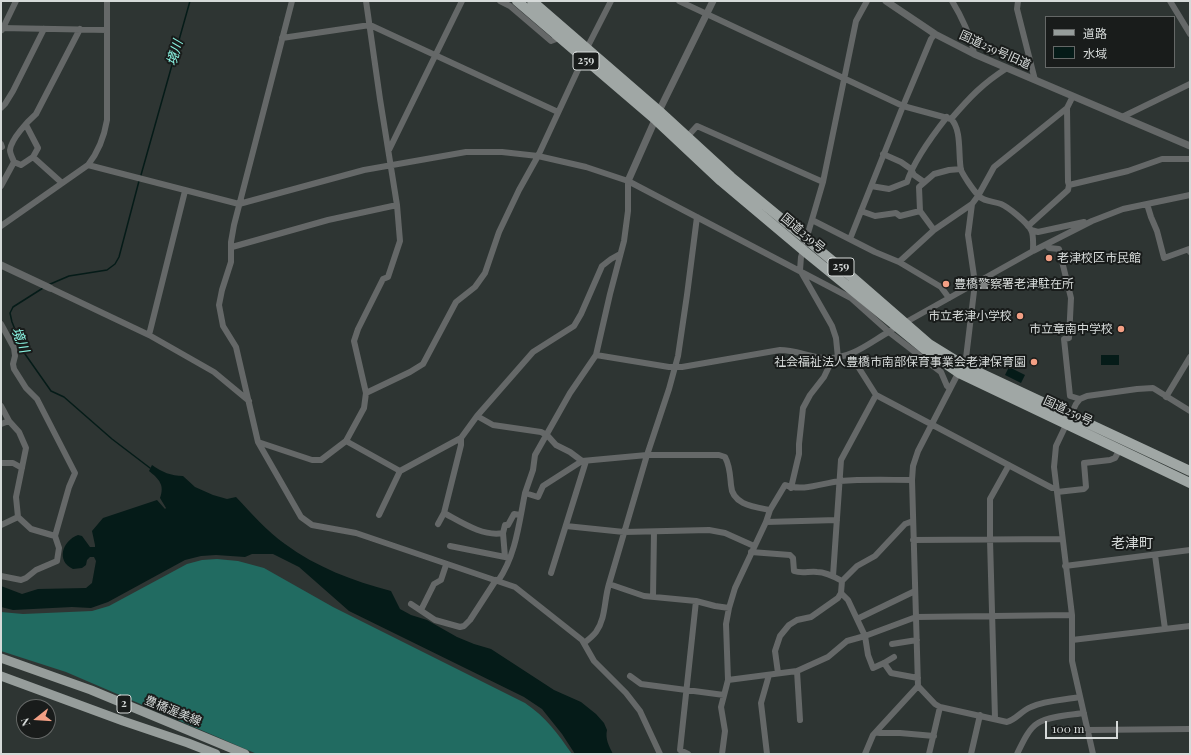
<!DOCTYPE html>
<html>
<head>
<meta charset="utf-8">
<style>
	body { margin:0 }
	#map { position:relative; width:1191px; height:755px; overflow:hidden; background:#2e3533; font-family:"Playfair Display","Noto Sans JP",serif }
	canvas { display:block }
	.frame { position:absolute; inset:0; border:2px solid #d6dad9; pointer-events:none }
	.legend { position:absolute; left:1045px; top:16px; width:130px; height:52px; box-sizing:border-box; background:#191c1b; border:1px solid #656867; margin:0; padding:5px 7px; list-style:none; font-size:12px; color:#d6dad9 }
	.legend li { display:flex; align-items:center; gap:8px; height:20px }
	.legend b { width:20px; border:1px solid #656867 }
	.north { position:absolute; left:16px; top:699px; width:40px; height:40px; box-sizing:border-box; background:#191c1b; border:1px solid #656867; border-radius:50%; rotate:253deg; font-size:11px; font-weight:700; line-height:16px; text-align:center; color:#d6dad9 }
	.north::after { content:''; display:block; margin:auto; width:14px; height:18px; background:#f39f84; clip-path:polygon(50% 0,100% 100%,50% 72%,0 100%) }
	.scale { position:absolute; left:1045px; top:721px; width:73px; height:18px; box-sizing:border-box; border:2px solid #d6dad9; border-top:0; padding-left:5px; font-size:12px; line-height:14px; white-space:nowrap; color:#d6dad9; -webkit-text-stroke:3px #191c1b; paint-order:stroke }
</style>
</head>
<body>
<div id="map">
<canvas width="1191" height="755"></canvas>
<div class="frame"></div>
<ul class="legend">
<li><b style="height:5px;background:#969d9b"></b>道路</li>
<li><b style="height:11px;background:#051b18"></b>水域</li>
</ul>
<div class="north">N</div>
<div class="scale">100 m</div>
</div>
<script>
const g = document.querySelector('canvas').getContext('2d');
g.lineJoin = 'round';
function fill(path, color) {
  g.fillStyle = color;
  g.fill(path, 'evenodd');
}
function strokePath(path, color, width, dash) {
  g.strokeStyle = color;
  g.lineWidth = width;
  g.lineCap = dash ? 'butt' : 'round';
  g.setLineDash(dash || []);
  g.stroke(path);
}
function label(font, color, halo, rows, align = 'center') {
  g.font = font + ' "Playfair Display","Noto Sans JP",serif';
  g.lineWidth = 4;
  g.setLineDash([]);
  g.textBaseline = 'middle';
  g.strokeStyle = halo;
  g.fillStyle = color;
  for (const [text, x, y, turn = 0] of rows) {
    g.save();
    g.translate(x, y);
    g.rotate((+turn || 0) * Math.PI / 180);
    g.textAlign = isNaN(turn) ? turn : align;
    if (halo) g.strokeText(text, 0, 0);
    g.fillText(text, 0, 0);
    g.restore();
  }
}
const forest = new Path2D(`
	M217 559 238 561 264 568 333 607 525 703C546 717 558 734 572 754H257L66 672 1 651V612L23 614 92 611 109 606 187 564 202 560Z`);
const water = new Path2D(`
	M1101 355H1119V365H1101Z
	M1009 367 1025 375 1021 383 1005 375Z
	M152 465C162 472 171 476 183 476L195 487 213 495 227 499 236 497C251 513 267 531 285 544 316 567 353 581 391 591L400 609 411 615 427 620 457 637 474 644 491 649 554 690 581 702 596 714 604 723 607 730C605 739 609 746 613 754H575L562 734 542 709 524 697 349 611 299 567 273 554H252L245 557 216 555 201 556 185 560 108 602 91 608 72 607 13 610 1 607V586L22 594 38 589 86 588 92 583 96 561 94 557H90L87 560 86 565 82 568 73 569C56 561 62 541 78 535L82 536 90 547H95V545L92 531 103 518 157 500 165 509 166 508 160 498C165 485 159 479 149 471Z`);
const stream = new Path2D(`
	M141 175 190 1
	M48 285 69 276 107 270 115 264 119 257 139 181
	M43 288 13 307 10 313 12 322 25 354 51 391 64 397 112 439 150 468`);
const minor = new Path2D(`
	M292 1 234 225 231 242V262L222 290 219 305 223 326 236 347 258 442 312 460H321L346 441 364 408 366 393 354 341 358 329 383 279 388 277 400 241 397 205 380 99 366 1
	M500 1 510 6 551 41 559 38
	M679 1 903 106 951 119C962 129 958 156 961 170 963 175 973 190 978 195 983 202 993 201 1001 204 1008 207 1027 222 1031 230 1034 235 1033 245 1033 251
	M952 1C960 14 972 38 974 54
	M1018 1 1017 9 1035 80
	M1170 1 1190 34
	M1 28 107 30
	M2 30 16 1
	M282 38 370 25 558 112
	M587 48 611 1
	M1 108 5 104 13 91 44 29
	M1122 117 1190 84
	M951 119C970 97 982 84 1007 68
	M687 137 697 126 823 182
	M1 144 2 147
	M389 150 462 1
	M883 154 901 162 911 169 914 175 924 182
	M33 157 62 183
	M14 162 21 165 33 157 38 148 26 125
	M88 165 239 204 364 170 466 152H502L538 156 586 167 628 181 851 298 889 332 941 372 947 386 950 389
	M1069 185 1128 171 1162 159H1190
	M1 186 14 162C13 159 10 154 10 150 11 139 28 121 36 114L80 29
	M871 186 889 189 907 182C914 160 932 136 947 117
	M1147 204 1151 217 1157 231 1164 258 1189 249 1190 252
	M861 211 875 216 896 213 900 216 920 211
	M812 220 875 252 899 262 941 287 949 298
	M1 226 88 165C99 151 104 138 107 120V1
	M1028 226 1068 190 1069 185 1068 182 1067 108
	M934 230 920 211 919 187 934 174 949 170 961 169
	M1031 230 1038 232 1084 222
	M850 239 903 106 931 39 935 34
	M1046 245 1049 248 1059 249 1071 298 1069 338 1064 339 1070 396 1080 399
	M232 247 328 220 397 205
	M899 262 934 230 972 204
	M50 288 149 335 214 372 249 401
	M908 321 1033 251 1092 221 1123 209 1190 195
	M1 324 14 348 15 356 13 364 14 369 26 388 37 399 75 473 69 487 55 536 59 548 57 561 36 570 26 578 21 580 1 576
	M149 335 185 191
	M850 354 876 395 1052 488H1056
	M596 355 669 367H682L780 350C795 350 810 357 825 358 851 360 870 342 892 330
	M838 358 836 338 832 326 800 270 801 257 823 182 856 21 867 1
	M366 393 410 372 423 364 456 302 475 287 485 273 499 232 519 190 538 156 583 59
	M1166 397 1190 357
	M1 406 9 421 19 432 26 448 16 497 18 517 31 529 55 536
	M477 416 493 425 541 432 547 435 556 445 570 452 582 461
	M1 424 9 421
	M346 441 400 471 461 438 477 416 533 352 574 326 581 314 602 266 611 259 620 254
	M258 442 301 517 312 525 356 533 515 587 582 640 594 661 626 693 640 711 660 754
	M1 463H13L22 468
	M791 488 799 454V444L803 408 810 395 824 377 833 358
	M1057 492 1084 489 1086 487 1084 463 1110 460 1115 458 1120 449
	M525 493 533 470 535 455 570 393 596 355 610 294 624 241 628 211V181
	M444 513C461 522 483 537 503 533
	M379 515 400 471
	M766 522 837 520
	M438 524 444 513 461 445V438
	M1 525 18 517
	M566 526 624 532 709 530 725 533 754 546
	M913 540 1062 539
	M450 546 510 558
	M751 552 790 555 793 558 794 571C802 574 809 571 817 572 826 572 835 577 842 581
	M1155 555 1165 629
	M505 557 503 533 505 525H508L514 514 520 515
	M1065 566 1190 550
	M551 573 586 461
	M833 576 841 460 876 395
	M498 581C516 555 519 523 525 493L538 497 543 486 582 461 647 455H719L725 457C730 466 730 475 731 485 732 505 755 507 770 510
	M609 584 644 596 696 601 715 606 729 608
	M653 597 654 532
	M411 604 435 620 460 627 464 626 470 620 496 580
	M421 610 434 584 441 580 446 565
	M857 619 915 591
	M1072 640 1190 626
	M584 643C588 640 593 636 596 632 606 618 604 600 609 584L647 455 669 389 678 356 687 295 697 217
	M892 644 917 640
	M894 657 884 663 873 668 868 655 865 636 848 600 841 593 842 581 857 566 875 556 905 524 913 521
	M884 663 891 673 918 678
	M797 671 800 720
	M778 673 775 651 780 636 789 625 797 620 811 617 838 598 841 593
	M630 676 641 684 724 695
	M728 680 797 671 828 657 847 641 865 636 916 617 1072 615
	M918 686 935 704 940 707 1007 722C1017 719 1021 711 1031 707 1046 700 1064 700 1080 697
	M995 718 990 540V499L1009 465
	M1088 730 1190 729
	M876 732 879 733H900L934 736
	M688 754 680 750 696 601
	M722 754 725 731 721 707 728 680 726 624 729 608 735 588 766 522 770 510 785 485C802 492 823 483 840 481 864 479 888 480 912 480
	M767 754 761 703 769 675
	M865 754 873 735 918 686 912 480 913 466 918 451 966 358 975 283 968 235 972 204 978 196 994 167 1067 108 1073 96
	M929 754 940 707
	M971 754 980 715
	M1017 754C1022 744 1028 729 1038 723 1049 716 1071 715 1084 713
	M1093 754 1072 661V615L1054 467 1056 446 1076 404 1080 399 1087 396 1137 389 1153 388 1190 411`);
const tertiary = new Path2D(`
	M886 1 935 34 974 54 1190 146
	M628 181 659 111 713 1
	M1 265 50 288`);
const primary = new Path2D(`
	M1 658 91 690 245 754
	M1 676 123 721 188 743 216 754`);
const trunk = new Path2D(`
	M517 1 656 120 721 181 803 250 927 351 959 373 1190 483
	M532 1 659 111 731 177 852 277 929 344 963 365 1190 471`);
const markers = [
	[1049,258,4,"#f39f84"],
	[946,284,4,"#f39f84"],
	[1020,316,4,"#f39f84"],
	[1121,329,4,"#f39f84"],
	[1034,362,4,"#f39f84"]
];
const shields = [
	[586,61,26],
	[841,267,26],
	[124,704,14]
];
const shieldNames = [
	["259",586,61],
	["259",841,267],
	["2",124,704]
];
const streetNames = [
	["国道259号旧道",995,50,24],
	["国道259号",803,233,40],
	["国道259号",1068,411,25],
	["豊橋渥美線",173,711,22]
];
const poiNames = [
	["老津校区市民館",1057,258,"left"],
	["豊橋警察署老津駐在所",954,284,"left"],
	["市立老津小学校",1012,316],
	["市立章南中学校",1113,329],
	["社会福祉法人豊橋市南部保育事業会老津保育園",1026,362]
];
const waterNames = [
	["境川",175,53,-74],
	["境川",20,340,69]
];
const quarterNames = [
	["老津町",1132,544]
];
fill(forest, '#216b61');
fill(water, '#051b18');
strokePath(stream, '#051b18', 1.5);
strokePath(minor, '#656868', 6);
strokePath(tertiary, '#656868', 7);
strokePath(primary, '#969d9b', 9);
strokePath(trunk, '#a0a7a5', 10);
for (const [x, y, r, color] of markers) {
  const dot = new Path2D();
  dot.arc(x, y, r, 0, 2 * Math.PI);
  g.fillStyle = color;
  g.fill(dot);
  strokePath(dot, '#191c1b', 1.5);
}
for (const [x, y, w] of shields) {
  const box = new Path2D();
  box.roundRect(x - w / 2, y - 9, w, 18, 3);
  g.fillStyle = '#191c1b';
  g.fill(box);
  strokePath(box, '#d6dad9', 1);
}
label('bold 11px', '#d6dad9', null, shieldNames);
label('12px', '#d6dad9', '#191c1b', streetNames);
label('12px', '#d6dad9', '#191c1b', poiNames, 'right');
label('italic 13px', '#8bf7e5', '#191c1b', waterNames);
label('14px', '#d6dad9', '#191c1b', quarterNames);
</script>
</body>
</html>
